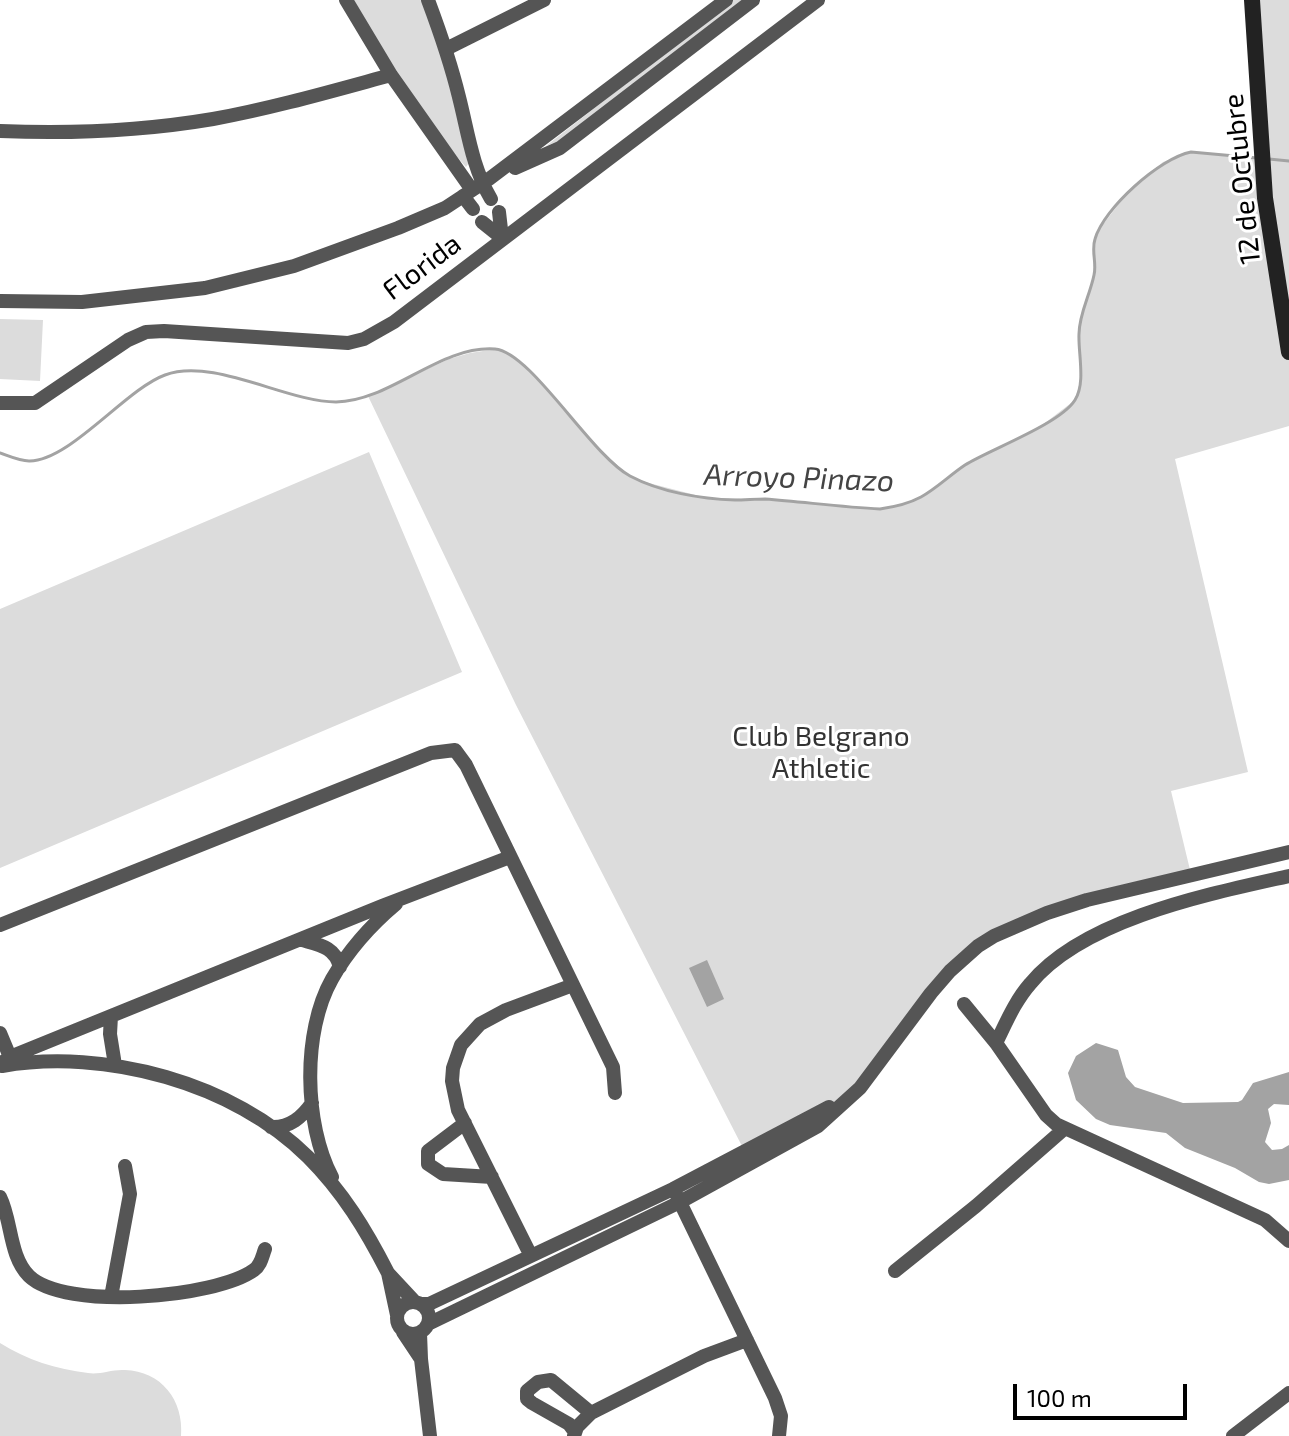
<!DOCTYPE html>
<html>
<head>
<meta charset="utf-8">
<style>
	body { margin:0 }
	#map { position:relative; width:1289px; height:1436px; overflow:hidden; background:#fff; font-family:"Exo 2",sans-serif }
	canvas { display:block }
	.scale { position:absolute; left:1013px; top:1384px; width:174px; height:36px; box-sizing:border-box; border:4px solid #000; border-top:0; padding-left:10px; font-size:24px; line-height:28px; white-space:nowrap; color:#000; -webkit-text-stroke:6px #fff; paint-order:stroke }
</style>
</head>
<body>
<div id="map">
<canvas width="1289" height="1436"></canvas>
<div class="scale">100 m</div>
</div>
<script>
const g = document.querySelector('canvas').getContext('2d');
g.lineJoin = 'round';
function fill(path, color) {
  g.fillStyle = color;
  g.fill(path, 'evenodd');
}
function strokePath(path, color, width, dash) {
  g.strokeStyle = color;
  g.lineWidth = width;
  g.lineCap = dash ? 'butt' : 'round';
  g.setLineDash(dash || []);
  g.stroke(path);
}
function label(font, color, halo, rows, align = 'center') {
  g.font = font + ' "Exo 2",sans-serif';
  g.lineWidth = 6;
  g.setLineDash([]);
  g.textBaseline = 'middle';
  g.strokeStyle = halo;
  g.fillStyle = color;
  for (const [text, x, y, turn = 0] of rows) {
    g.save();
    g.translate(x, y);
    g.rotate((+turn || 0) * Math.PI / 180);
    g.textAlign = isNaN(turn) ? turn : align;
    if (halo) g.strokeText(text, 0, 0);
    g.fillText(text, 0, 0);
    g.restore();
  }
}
const green = new Path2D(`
	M353 0H424L451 81 468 164 466 167C421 117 388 57 353 0Z
	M733 0H746L566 138 546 146Z
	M1259 0H1289V312L1270 196Z
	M1191 152 1261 159 1289 352V426L1175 459 1248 772 1171 791 1191 874 1087 900 978 946 860 1088 813 1118 745 1152 516 705 368 396 449 359 470 353 496 349 507 352 526 366 601 450 627 474 645 482 707 498 761 499 880 509 894 507 920 498 965 466 1041 426 1075 400 1080 382 1079 328 1094 277 1093 244 1097 232 1129 191 1163 162Z
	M0 319 43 320 40 381 0 379Z
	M369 452 462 672 0 868V609Z
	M0 1343C27 1360 56 1369 88 1373 100 1375 112 1369 125 1370 161 1371 184 1400 181 1436H0Z`);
const water = new Path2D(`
	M707 960 724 999 707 1007 689 968Z
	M1096 1043 1118 1050 1126 1077 1135 1087 1183 1103 1238 1102 1242 1100 1253 1083 1289 1072V1105L1274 1104 1268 1109 1271 1123 1265 1142 1272 1150 1282 1149 1289 1145V1180L1269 1184 1259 1182 1235 1168 1185 1148 1166 1133 1110 1125 1096 1119 1076 1100 1068 1073 1076 1056Z`);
const stream = new Path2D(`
	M1269 159 1289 161
	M0 453C9 456 19 461 29 461 69 462 126 389 165 375 213 357 287 402 336 402 391 401 440 345 495 349 531 352 591 455 630 476 660 492 701 499 735 500 745 500 755 499 765 499 804 502 842 507 880 509 894 507 908 504 921 497 937 488 950 475 965 465 991 449 1060 424 1075 400 1086 383 1078 353 1079 334 1079 314 1090 295 1094 275 1097 263 1091 251 1095 239 1104 208 1160 158 1191 152L1257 158`);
const street = new Path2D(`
	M346 0 391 75 472 190
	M428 0C440 32 451 64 459 97 468 132 472 167 491 199
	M446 49 544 0
	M0 131C72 134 142 131 213 119 273 108 332 91 391 75
	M515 168 560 148 753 0
	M463 196 473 209
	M499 212 502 238
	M482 222 502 238
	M0 301 82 302 205 288 294 266 398 228 445 208 489 179 726 0
	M0 403H35L128 340 146 332 164 331 348 343 364 339 394 322 818 0
	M0 925 431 753 455 750 466 765 613 1067 615 1093
	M302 940C320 945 335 947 340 967
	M964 1004 996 1043 1046 1115 1056 1124 1265 1220 1289 1241
	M111 1016 110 1034 115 1065
	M0 1033 10 1057 17 1063
	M996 1043C1006 1023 1015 1001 1030 984 1083 919 1209 894 1289 876
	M0 1064 10 1057 382 906 510 857
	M2 1066C105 1048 234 1083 308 1157 343 1192 366 1230 388 1273
	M465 1123 428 1151V1164L443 1174 492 1177
	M271 1127C290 1128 302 1117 312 1103
	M332 1177C304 1124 302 1032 332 979 348 951 371 925 396 904
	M677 1196 775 1398 781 1416 779 1436
	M0 1197C12 1221 9 1256 29 1276 65 1311 215 1298 254 1270 261 1265 262 1257 265 1249
	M530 1254 458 1110 452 1081 453 1068 461 1045 480 1024 506 1010 573 985
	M895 1271 976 1206 1064 1129
	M111 1297 130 1194 125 1166
	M397 1318a16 16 0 1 1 32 0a16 16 0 1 1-32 0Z
	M421 1304H429L673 1189 829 1107
	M397 1315 388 1273 415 1302
	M428 1324 680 1202 818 1126 860 1088 931 993 950 971 978 946 994 936 1047 913 1087 900 1289 852
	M403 1332 421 1359 420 1333
	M421 1359 430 1436
	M575 1432 569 1424 532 1403 527 1399V1391L538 1382 551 1380 591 1413
	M574 1436 577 1427 591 1413 704 1356 747 1340
	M1233 1436 1289 1393`);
const secondary = new Path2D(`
	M1252 0 1265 198 1289 352`);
const streetNames = [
	["12 de Octubre",1242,179,-96],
	["Florida",422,267,-37]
];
const parkNames = [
	["Club Belgrano",821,737],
	["Athletic",821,769]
];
const waterNames = [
	["Arroyo Pinazo",799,478,2]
];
fill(green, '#dcdcdc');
fill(water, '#a3a3a3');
strokePath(stream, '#a3a3a3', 3);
strokePath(street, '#555', 14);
strokePath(secondary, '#222', 16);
label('28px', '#000', '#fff', streetNames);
label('28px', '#333', '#fff', parkNames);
label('italic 30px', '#444', '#fff', waterNames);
</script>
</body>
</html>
